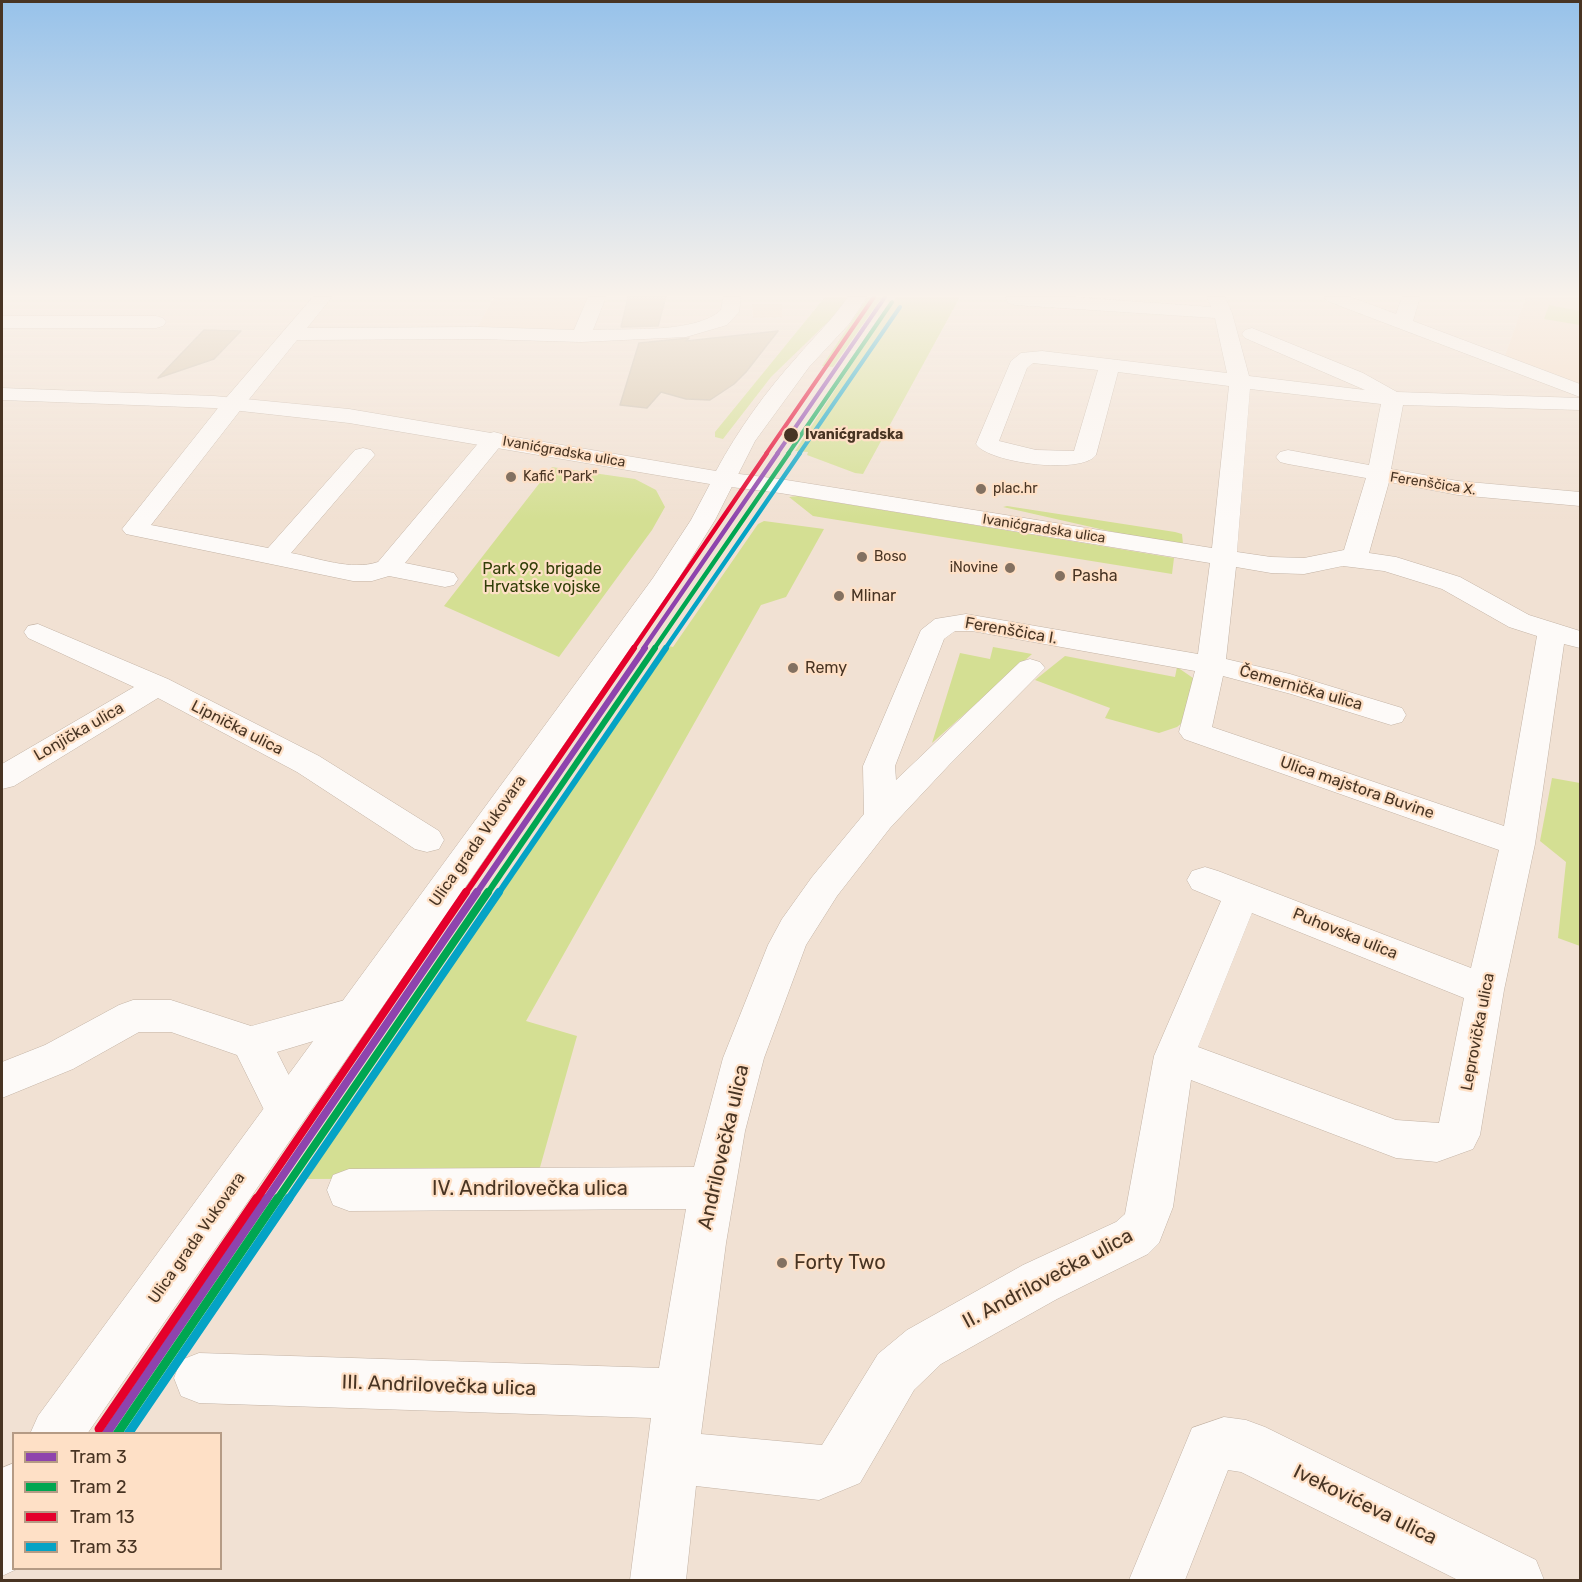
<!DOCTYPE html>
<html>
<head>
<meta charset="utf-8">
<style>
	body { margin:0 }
	#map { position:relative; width:1582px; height:1582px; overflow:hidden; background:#f1e1d3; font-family:Rubik,sans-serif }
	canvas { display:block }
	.frame { position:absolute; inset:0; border:3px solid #483423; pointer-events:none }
	.legend { position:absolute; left:12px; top:1432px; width:210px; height:138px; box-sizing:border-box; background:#fee0c6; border:2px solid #b59b85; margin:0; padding:8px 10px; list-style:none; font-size:18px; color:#483423 }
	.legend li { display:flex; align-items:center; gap:12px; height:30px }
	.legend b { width:30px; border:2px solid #b59b85 }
</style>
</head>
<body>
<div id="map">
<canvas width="1582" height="1582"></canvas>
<div class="frame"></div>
<ul class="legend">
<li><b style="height:8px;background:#8e44ad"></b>Tram 3</li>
<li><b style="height:8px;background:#00a651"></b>Tram 2</li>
<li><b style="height:8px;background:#e4002b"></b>Tram 13</li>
<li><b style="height:8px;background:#04a3c5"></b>Tram 33</li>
</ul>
</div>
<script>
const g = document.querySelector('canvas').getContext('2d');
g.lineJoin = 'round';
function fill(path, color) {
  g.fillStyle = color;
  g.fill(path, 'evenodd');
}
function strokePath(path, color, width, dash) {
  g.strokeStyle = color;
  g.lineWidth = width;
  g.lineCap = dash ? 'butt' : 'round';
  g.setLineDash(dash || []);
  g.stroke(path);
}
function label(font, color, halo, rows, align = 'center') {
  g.font = font + ' Rubik,sans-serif';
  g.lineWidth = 4.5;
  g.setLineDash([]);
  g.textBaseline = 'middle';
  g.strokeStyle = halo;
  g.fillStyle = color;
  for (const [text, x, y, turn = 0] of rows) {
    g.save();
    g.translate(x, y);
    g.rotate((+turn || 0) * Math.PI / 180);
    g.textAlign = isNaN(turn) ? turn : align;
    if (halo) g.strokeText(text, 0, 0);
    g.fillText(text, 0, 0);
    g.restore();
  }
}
const built = new Path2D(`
	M494 297H595L577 329 571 331 477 328Z
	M1526 297H1580V385L1505 356Z
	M752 304H782V317L753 318Z`);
const green = new Path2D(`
	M825 297H849L836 314 771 377 723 439 715 437V432Z
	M868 297H882L833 367 822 366Z
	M896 297H960L863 474 855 473 807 455 808 452 795 451Z
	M1549 305 1580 311V325L1544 319Z
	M552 467 635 479 656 490 665 507 652 530 559 657 444 606Z
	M798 496 1174 558 1172 574 813 516 789 497Z
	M1007 506 1175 532 1182 534 1183 544 1131 536 1003 507Z
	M764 521 824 529 786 597 761 605 526 1021 577 1036 537 1178 307 1179 664 645 673 647 758 524Z
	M993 647 1032 654 932 743 960 653 990 659Z
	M1065 656 1175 677 1177 667 1193 678 1196 702 1188 718 1177 727 1159 733 1105 718 1110 708 1035 680Z
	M1552 778 1580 783V780V946L1558 938 1566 862 1540 841Z`);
const building = new Path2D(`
	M628 297H666L658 326 621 327Z
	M204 330 241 331 214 359 158 378Z
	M778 331 746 372 734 384 710 400 686 399 661 392 647 408 620 405 639 343 689 338 686 341Z`);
const minor = new Path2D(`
	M313 297H332L307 328 479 327 574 330 588 297H606L593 330C628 328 695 334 721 310L723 297H741L739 312 727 325 686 337 581 342 479 339 297 340 242 408 151 525 268 548 355 450 363 448 371 450 375 455 291 553C318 558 351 571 378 562L486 434 494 432 502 434 505 439 502 444 405 563 454 573 458 579 454 585 445 587 389 576 372 581H353L126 534 122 529 126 524 226 398Z
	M1006 297H1074L1211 307 1207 297H1225L1232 313 1249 376 1365 390 1245 338 1242 334 1245 330 1252 328 1363 373 1397 392 1580 398V410L1403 405 1391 469 1458 481 1580 492V506L1458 495 1389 482 1369 553 1396 557 1460 577 1529 615 1580 631V648L1564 644 1535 844 1504 990 1480 1135 1473 1149 1437 1162 1396 1158 1191 1080 1173 1207 1159 1243 1148 1254 1057 1299 941 1364 914 1390 860 1483 819 1500 696 1486 686 1580H630L651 1418 199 1403 181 1396 174 1378 181 1360 199 1353 659 1368 686 1209 349 1211 333 1205 327 1190 333 1175 349 1169 694 1167 723 1058 768 945 782 919 812 877 864 814 863 766 921 630 935 619 966 614 1198 654 1210 563 780 493 723 486 715 484 711 479 715 474 723 472 780 479 1212 548 1229 386 1118 372 1096 455C1082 475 988 463 976 444L1011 361 1021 353 1042 351 1227 373 1215 318 1015 305 1008 303ZM1033 363 1098 370 1074 451 1036 450 999 441 1027 368ZM1250 389 1381 404 1369 465 1288 450 1280 452 1276 457 1280 462 1288 464 1366 478 1344 550 1304 558 1271 557 1237 552ZM1343 566 1384 571 1442 589 1509 627 1537 636 1504 826 1212 727 1223 676 1291 694 1391 725 1402 722 1406 715 1402 708 1290 674 1226 659 1236 567 1271 573 1304 574ZM955 631H972L1195 671 1179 732 1184 739 1499 850 1471 968 1218 871 1205 867 1192 871 1187 880 1192 889 1221 901 1154 1056 1125 1214 1116 1222 1023 1265 907 1330 878 1354 822 1445 701 1434 726 1243 745 1131 764 1058 806 945 837 896 890 828 949 765 1045 668 1040 662 1030 659 1020 662 896 780 895 766 944 639ZM1252 913 1464 998 1439 1123 1396 1120 1198 1047Z
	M1324 297H1351L1396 314 1402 297H1420L1413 321 1580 384V397L1327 301Z
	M2 316H156L163 318 166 322 163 326 156 328H2Z
	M38 624 168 679 319 756 439 831 444 840 439 849 427 852 415 849 297 772 158 698 14 786 2 789V764L134 687 28 638 24 632 28 626Z
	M356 997 370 1002 376 1013 370 1024 277 1052 307 1111 301 1124 286 1130 271 1124 237 1055 171 1032H139L73 1069 2 1098V1062L45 1045 119 1005 133 1000H171L251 1026Z
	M1224 1417 1246 1420 1265 1427 1536 1560 1544 1580H1458L1241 1472 1228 1470 1185 1580H1129L1192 1428Z`);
const tertiary = new Path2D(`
	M848 297H867L849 324 809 367 755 441 715 520 677 581 87 1434H30L38 1416 653 578 691 520 710 484 349 423 214 408 2 400V388L214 396 349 409 716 471C738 430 766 391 797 357 814 337 833 319 848 297Z
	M14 1463V1568H19L2 1576V1468Z`);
const tram1Far4 = new Path2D(`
	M777 454 885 297`);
const tram1Far3 = new Path2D(`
	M643 649 778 453`);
const tram1Far2 = new Path2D(`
	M476 894 645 648`);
const tram1Far1 = new Path2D(`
	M266 1200 477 892`);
const tram1 = new Path2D(`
	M106 1434 267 1198`);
const tram2Far4 = new Path2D(`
	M788 454 892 302`);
const tram2Far3 = new Path2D(`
	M654 649 789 453`);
const tram2Far2 = new Path2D(`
	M487 894 655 648`);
const tram2Far1 = new Path2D(`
	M277 1200 488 892`);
const tram2 = new Path2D(`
	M117 1434 278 1198`);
const tram3Far4 = new Path2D(`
	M766 454 874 297`);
const tram3Far3 = new Path2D(`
	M633 649 767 453`);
const tram3Far2 = new Path2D(`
	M465 894 634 648`);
const tram3Far1 = new Path2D(`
	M256 1200 466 892`);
const tram3 = new Path2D(`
	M99 1429 257 1198`);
const tram4Far4 = new Path2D(`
	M799 454 900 307`);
const tram4Far3 = new Path2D(`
	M665 649 800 453`);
const tram4Far2 = new Path2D(`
	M498 894 666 648`);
const tram4Far1 = new Path2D(`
	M288 1200 499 892`);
const tram4 = new Path2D(`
	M128 1434 289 1198`);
const markers = [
	[791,435,8,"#483423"],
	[511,477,6,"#837161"],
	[981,489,6,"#837161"],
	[862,557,6,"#837161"],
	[1010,568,6,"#837161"],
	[1060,576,6,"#837161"],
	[839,596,6,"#837161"],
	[793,668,6,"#837161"],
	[782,1263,6,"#837161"]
];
const farStopnames = [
	["Ivanićgradska",805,435]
];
const farStreetnames = [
	["Ivanićgradska ulica",564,452,10],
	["Ferenščica X.",1433,484,9],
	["Ivanićgradska ulica",1044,529,9]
];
const farPoinames = [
	["Kafić \"Park\"",523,477],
	["plac.hr",993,489],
	["Boso",874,557],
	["iNovine",998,568,"right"]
];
const parkNames = [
	["Park 99. brigade",542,569],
	["Hrvatske vojske",542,587]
];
const poiNames = [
	["Pasha",1072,576],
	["Mlinar",851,596],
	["Remy",805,668]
];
const streetNames = [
	["Ferenščica I.",1011,631,10],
	["Čemernička ulica",1301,688,16],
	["Lipnička ulica",237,728,27],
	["Lonjička ulica",79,732,-30],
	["Ulica majstora Buvine",1357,788,19],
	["Ulica grada Vukovara",478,841,-55],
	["Puhovska ulica",1345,934,22],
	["Leprovička ulica",1478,1032,-79],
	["Ulica grada Vukovara",197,1238,-55]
];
const nearStreetnames = [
	["Andrilovečka ulica",724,1147,-77],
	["IV. Andrilovečka ulica",530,1189],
	["II. Andrilovečka ulica",1048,1279,-28],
	["III. Andrilovečka ulica",439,1386,2],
	["Ivekovićeva ulica",1365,1505,26]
];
const nearPoinames = [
	["Forty Two",794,1263]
];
fill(built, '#f6dcc6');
fill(green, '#d4df93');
fill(building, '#d9c8af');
strokePath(building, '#cdc1b0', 1.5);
strokePath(minor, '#c3b3a5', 1);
strokePath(tertiary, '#c3b3a5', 1);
fill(minor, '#fdfaf8');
fill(tertiary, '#fdfaf8');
strokePath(tram1Far4, '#8e44ad', 4);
strokePath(tram1Far3, '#8e44ad', 4.5);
strokePath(tram1Far2, '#8e44ad', 6);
strokePath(tram1Far1, '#8e44ad', 8);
strokePath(tram1, '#8e44ad', 9);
strokePath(tram2Far4, '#00a651', 4);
strokePath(tram2Far3, '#00a651', 4.5);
strokePath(tram2Far2, '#00a651', 6);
strokePath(tram2Far1, '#00a651', 8);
strokePath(tram2, '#00a651', 9);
strokePath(tram3Far4, '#e4002b', 4);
strokePath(tram3Far3, '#e4002b', 4.5);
strokePath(tram3Far2, '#e4002b', 6);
strokePath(tram3Far1, '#e4002b', 8);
strokePath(tram3, '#e4002b', 9);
strokePath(tram4Far4, '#04a3c5', 4);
strokePath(tram4Far3, '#04a3c5', 4.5);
strokePath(tram4Far2, '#04a3c5', 6);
strokePath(tram4Far1, '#04a3c5', 8);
strokePath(tram4, '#04a3c5', 9);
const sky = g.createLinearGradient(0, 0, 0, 519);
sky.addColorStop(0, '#97c2ea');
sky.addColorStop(0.57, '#f9f2eb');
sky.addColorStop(1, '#f9f2eb00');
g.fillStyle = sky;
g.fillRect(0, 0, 1582, 519);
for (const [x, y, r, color] of markers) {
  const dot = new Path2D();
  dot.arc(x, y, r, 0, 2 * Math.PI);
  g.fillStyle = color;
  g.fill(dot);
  strokePath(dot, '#fee0c6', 2);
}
label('bold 14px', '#483423', '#fee0c6', farStopnames, 'left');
label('14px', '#483423', '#fee0c6', farStreetnames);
label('14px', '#483423', '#fee0c6', farPoinames, 'left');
label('16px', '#313e07', '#fee0c6', parkNames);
label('16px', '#483423', '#fee0c6', poiNames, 'left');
label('16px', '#483423', '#fee0c6', streetNames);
label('20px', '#483423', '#fee0c6', nearStreetnames);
label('20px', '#483423', '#fee0c6', nearPoinames, 'left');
</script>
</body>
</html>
